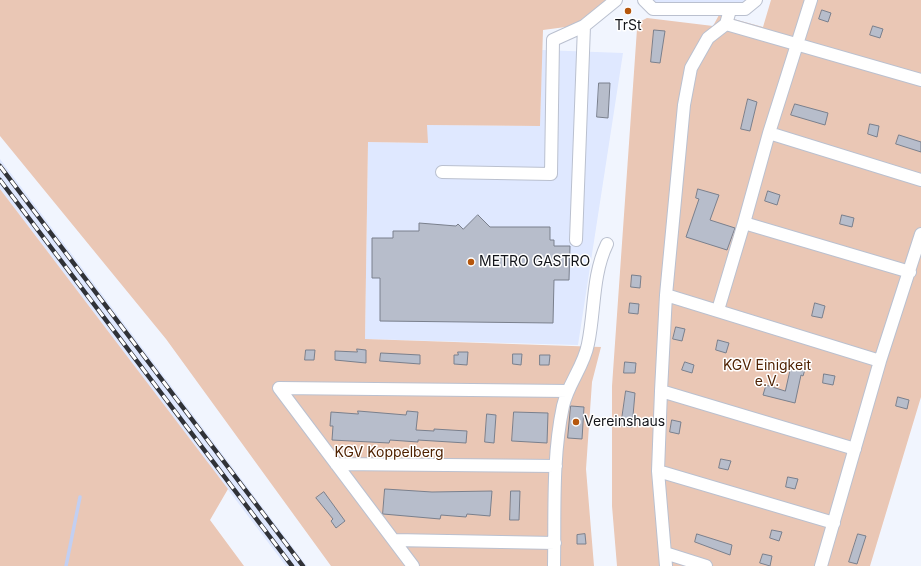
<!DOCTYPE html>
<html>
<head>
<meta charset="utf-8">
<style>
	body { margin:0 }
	canvas { display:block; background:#f1f5fe }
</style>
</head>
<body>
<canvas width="921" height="566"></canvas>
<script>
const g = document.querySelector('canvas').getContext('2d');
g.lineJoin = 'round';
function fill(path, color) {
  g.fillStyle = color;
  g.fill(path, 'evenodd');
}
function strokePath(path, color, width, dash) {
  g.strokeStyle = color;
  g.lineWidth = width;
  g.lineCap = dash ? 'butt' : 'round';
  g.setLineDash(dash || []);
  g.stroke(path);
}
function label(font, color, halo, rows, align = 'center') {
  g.font = font + ' Inter,sans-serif';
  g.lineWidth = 3;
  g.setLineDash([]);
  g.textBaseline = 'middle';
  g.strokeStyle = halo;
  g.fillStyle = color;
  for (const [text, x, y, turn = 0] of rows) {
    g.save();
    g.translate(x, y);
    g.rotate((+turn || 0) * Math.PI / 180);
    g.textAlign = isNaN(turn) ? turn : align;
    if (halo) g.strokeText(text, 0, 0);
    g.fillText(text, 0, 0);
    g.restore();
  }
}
const built = new Path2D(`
	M652 0H746L743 4 654 5Z
	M542 50 623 53 578 345 365 339 368 142 427 143V125L540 126Z
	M0 159 307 566H286L0 189Z`);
const green = new Path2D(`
	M0 0H607L573 26 543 30 540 126 427 125 428 143 368 142 365 339 601 347 592 382 586 469 594 566H331L166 339 0 136Z
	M771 0H921V397L870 566H617L612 506V386L637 29 641 21 647 18 713 26 719 15 763 27Z
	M0 189 228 489 210 520 244 566H0Z`);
const stream = new Path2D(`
	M66 566 80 497`);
const building = new Path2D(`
	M822 10 831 13 828 22 819 19Z
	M873 26 883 29 880 38 870 35Z
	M654 30 665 31 660 63 651 62Z
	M599 83H610L608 118 597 117Z
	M748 99 757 102 750 131 741 129Z
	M795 104 828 113 825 125 791 115Z
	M870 124 879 126 877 137 868 134Z
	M899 135 921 142V152L896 144Z
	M698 189 719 195 710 220 735 228 727 250 686 237 699 199 696 198Z
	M768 191 780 195 777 205 765 201Z
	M478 215 490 227H550V240H554V246H570L569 280H554L553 323 380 321V278H372V238H393V231H419V223L456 226 458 224 463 229Z
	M842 215 854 218 852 227 840 224Z
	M632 275 641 276 640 288 631 287Z
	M630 303 639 304 638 314 629 313Z
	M815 303 825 306 822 318 812 316Z
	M676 327 685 329 682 341 673 339Z
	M718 340 729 343 726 353 716 350Z
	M357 349 366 350V363L335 360V351L357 352Z
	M306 350H315L314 360H305Z
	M458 352H468L467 365 454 364V355H458Z
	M381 353 420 355V364L380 361Z
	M513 354H522L521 365 513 364Z
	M540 355H550L549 365H540Z
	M625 362 636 363 635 373H624Z
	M685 362 694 365 692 373 682 370Z
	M792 363 806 366 803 376 801 375 795 403 763 395 766 385 785 391Z
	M824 374 835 376 833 385 823 383Z
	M626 391 635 393 632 427 621 426Z
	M898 397 909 400 907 409 896 406Z
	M571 406 584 407 582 439 568 438Z
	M358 411 406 415 407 411 418 412 416 430 434 431V429L467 431 466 443 418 440V442L390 440 389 443 332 440 333 426H330L331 412 358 414Z
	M514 412 548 413 547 443 512 441Z
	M487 414 496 415 494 443 485 442Z
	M672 420 681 422 679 434 670 432Z
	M721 459 731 461 728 470 719 468Z
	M788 477 798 479 795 489 786 487Z
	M385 489 432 492 492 491 490 516 467 514 466 517 441 515 440 519 383 514Z
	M511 491H520L519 520H510Z
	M324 492 345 521 336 528 331 521 333 519 316 498Z
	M772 530 782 532 779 541 770 538Z
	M585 534 586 544H577V535Z
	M697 534 732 545 730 555 695 542Z
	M858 534 866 536 857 564 849 562Z
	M763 554 772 556 770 566 760 563Z`);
const minor = new Path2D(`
	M644 0 653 9H745L756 0
	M726 24 921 80
	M769 133 921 180
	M442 172 551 174 553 40 584 26 616 0
	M744 223 910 272
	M576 240 584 26
	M666 295 880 361
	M718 310 744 223 769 133 811 0
	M661 391 855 449
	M336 464 556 466
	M658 471 834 523
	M394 540 555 543
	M665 553 706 566
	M413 566 279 388 568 391
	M554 566C555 513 552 457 563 406 568 384 584 366 588 344 595 311 592 275 607 244
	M666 566 658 471 661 391 666 295 684 105 691 68 708 38 726 24 730 10
	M821 566 880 361 921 234`);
const rail = new Path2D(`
	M0 166 303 566
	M0 180 292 566`);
const markers = [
	[628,11,4,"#b5560c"],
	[471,262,4,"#b5560c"],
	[576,422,4,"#b5560c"]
];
const poiNames = [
	["TrSt",628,26,"center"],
	["METRO GASTRO",479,262],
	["Vereinshaus",584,422]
];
const parkNames = [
	["KGV Einigkeit",767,366],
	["e.V.",767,382],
	["KGV Koppelberg",389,453]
];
fill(built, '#dfe8ff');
fill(green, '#eac7b5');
strokePath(stream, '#c2cff2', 3.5);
fill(building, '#b7bdcb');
strokePath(building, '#7a808d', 1);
strokePath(minor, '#bac0cf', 14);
strokePath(minor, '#fff', 12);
strokePath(rail, '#303237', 4.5);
strokePath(rail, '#fff', 3, [9]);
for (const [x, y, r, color] of markers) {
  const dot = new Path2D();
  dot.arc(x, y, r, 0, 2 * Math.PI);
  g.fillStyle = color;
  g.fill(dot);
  strokePath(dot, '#fff', 1.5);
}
label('14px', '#13151a', '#fff', poiNames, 'left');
label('14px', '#4f2100', '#fff', parkNames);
</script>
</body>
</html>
